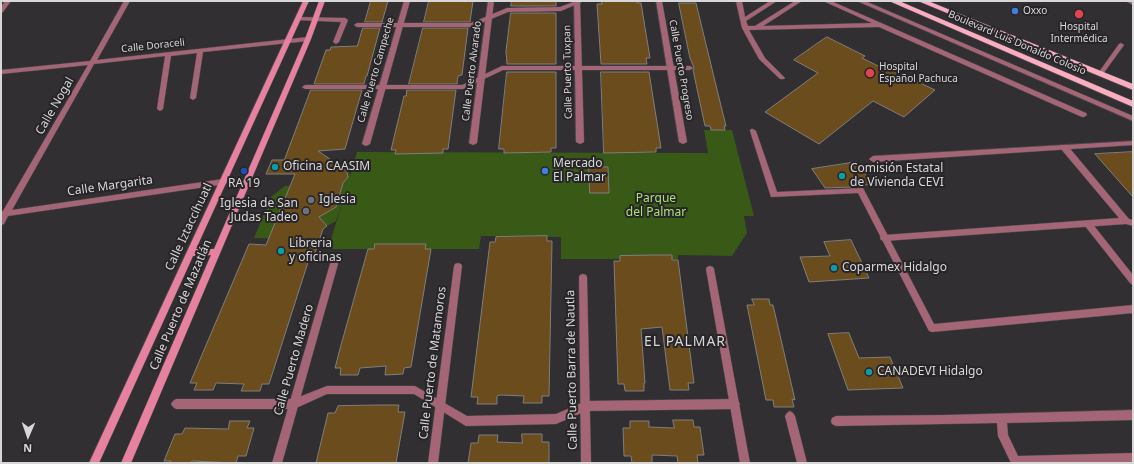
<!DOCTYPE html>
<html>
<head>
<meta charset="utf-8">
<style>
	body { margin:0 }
	#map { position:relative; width:1134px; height:464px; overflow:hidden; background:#312f31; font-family:"Noto Sans",sans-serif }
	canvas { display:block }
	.frame { position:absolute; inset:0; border:2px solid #d8d7d8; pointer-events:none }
	.north { position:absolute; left:8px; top:416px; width:40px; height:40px; -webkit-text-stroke:3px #272527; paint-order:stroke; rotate:182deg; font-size:11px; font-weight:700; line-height:16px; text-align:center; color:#d8d7d8 }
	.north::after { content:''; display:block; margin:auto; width:14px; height:18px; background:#d8d7d8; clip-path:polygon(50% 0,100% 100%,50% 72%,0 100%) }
</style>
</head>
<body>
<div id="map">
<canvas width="1134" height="464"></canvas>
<div class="frame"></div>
<div class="north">N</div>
</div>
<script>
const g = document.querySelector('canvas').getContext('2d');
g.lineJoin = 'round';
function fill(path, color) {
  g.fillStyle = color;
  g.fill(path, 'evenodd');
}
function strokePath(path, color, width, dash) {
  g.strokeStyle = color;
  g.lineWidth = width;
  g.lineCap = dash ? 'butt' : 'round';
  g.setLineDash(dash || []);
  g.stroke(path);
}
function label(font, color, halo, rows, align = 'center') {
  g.font = font + ' "Noto Sans",sans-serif';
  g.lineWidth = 4;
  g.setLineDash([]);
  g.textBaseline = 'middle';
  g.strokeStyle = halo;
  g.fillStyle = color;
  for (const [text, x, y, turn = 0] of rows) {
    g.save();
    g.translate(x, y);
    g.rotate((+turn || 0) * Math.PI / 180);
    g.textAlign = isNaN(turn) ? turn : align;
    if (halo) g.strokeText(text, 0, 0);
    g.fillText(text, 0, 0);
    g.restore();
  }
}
const green = new Path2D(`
	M704 130H732L754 216H744L747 233 732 256 678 255V259H561V237L481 236 479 249H328L346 191 336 221 327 226 319 217 336 207 343 183 348 177 346 170 338 165 348 168 350 176 357 152 708 153Z
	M285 186H294L300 239 254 238 271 197Z`);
const building = new Path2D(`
	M371 1H388L382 22H365Z
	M429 1H473L470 22H424Z
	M512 1H556V6H511Z
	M601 1H637V3H641L650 58H646L647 64H601L597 4H602Z
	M679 3H696L721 106 726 126H724L725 130H711L710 126H705L693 70 694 68 690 58Z
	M511 13H556V64H507L506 52Z
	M363 28H380L367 76H366L364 84H314L326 50H330L331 47 357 46Z
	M423 28H468L462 75 458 76 457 84H409Z
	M827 37 865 56 862 58 890 72 892 70 935 90 904 117 873 101 819 144 765 112 818 73 794 60Z
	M507 72H556V148H551V152L504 153V149H499Z
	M601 72H649L661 148H656V152L604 153Z
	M311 90H362L345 149 318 151 346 170 348 177 343 183 336 207 319 217 327 226 323 229 314 256H310L269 384H262L260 391H241L244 384 216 383 213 390H194L197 383H190L249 244 266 245 295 174H266L272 160H284Z
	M407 90H456L448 149H443V153L395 154 396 150H391L404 96H406Z
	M1133 152V197L1095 154Z
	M857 162 872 184 852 187 825 188 812 169Z
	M589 167H608L609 193H590Z
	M547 236V241H552L549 396H542V403H523L524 396 500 395 497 396V404H477L478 397H471L490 242H495L496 237Z
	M851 240 869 278 809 282 800 257 830 256 824 242Z
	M375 244H426L425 249H431L411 367 404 368 403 374 385 375 386 366 360 368 358 375H340L341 368H335L341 345 368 249H374Z
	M655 255H672V260H678L694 383H688L689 390H670L662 327 641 329 645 383H644V391H625L624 384H618L614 261H620V256Z
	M752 299H769L770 305H773L795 400 792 399 794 407H774L773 400H766L747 305H754Z
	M849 333 859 358 890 357 903 388 848 390 828 334Z
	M380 405H399L398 412H405L396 463H316L328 413H335L338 406Z
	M673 420H693L694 427H700L704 455H697L698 463H678L677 456 652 455V463H632L631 456H624L623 428H630V421H649V427L674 428Z
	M230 421H250L247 428H254L246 456H238L236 463 192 461 191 463H170L171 461H164L175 434H182L185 428 228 429Z
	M522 434H542V442H549V463H468L471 443H478L479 435H498L497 442 522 443Z`);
const service = new Path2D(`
	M736 1H742L745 17 770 1H777L746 21 748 26H755L795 1H802L763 26 872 23 823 1H831L1086 113 1087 115 1084 117H1082L879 27 749 30 765 58 785 78 784 79H780L759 59 742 28Z
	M298 17 345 18 348 20 339 42 336 44 333 42 341 22 296 20V18Z
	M1121 43 1124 45 1103 74H1099V72L1119 44Z
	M751 129H753L756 131 777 192 863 188 934 324 1133 305V313L932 332 929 331 858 193 771 197 750 131Z
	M1133 141V145L873 162 869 159 873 156Z
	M1088 221 1091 222 1133 275V285L1130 283 1085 226 1084 224Z
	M1133 410V420L1007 423 1008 435 1018 456 1133 453V463H1011L998 436 997 423 836 426 832 424 831 421 832 418 836 416 945 415Z
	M790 411 793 413 795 416 807 463H797L785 416 787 413Z`);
const pedestrian = new Path2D(`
	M576 1H584L561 11 508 12 472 27H357L354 25 357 23H471L507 8 560 7Z
	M502 66H690L693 68 690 70H503L463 89H305L302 87 305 85H462Z
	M327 386H415L467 416 556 414 586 401 735 399 738 401 740 404 738 407 735 409 586 411 556 424 466 426 414 394H327L294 409H176L173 407 171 404 173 401 176 399H294Z`);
const minor = new Path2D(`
	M5 1H11L3 12 1 13V7Z
	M124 1H130L97 60 308 37 311 39 308 41 203 52 196 98 193 100 190 98 197 53 171 56 163 109 160 111 157 109 165 56 94 64 12 210 223 179 227 182 226 184 8 216 4 224 1 225V211H3L88 65 1 74V70L90 61Z
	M404 1H410L370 144 366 146 362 144Z
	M488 1H494L477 143 473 145 469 143Z
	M574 1H580L584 142 580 144 576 142Z
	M656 1H662L687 142 683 144 679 142Z
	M1126 1H1133V5Z
	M1061 145H1067L1129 219 1133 220V226L1126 224 884 241 881 240 880 238 881 236 884 235 1119 218 1061 149 1060 147Z
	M334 261 337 262 338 264 282 463H272L330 264 331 262Z
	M458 263 461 264 462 266 438 463H428L454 266 455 264Z
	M710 266 713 267 714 269 750 463H740L706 269 707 267Z
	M583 274 586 275 587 277 591 463H581L579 277 580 275Z`);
const tertiary = new Path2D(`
	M857 1H865L1133 116V121Z`);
const secondary = new Path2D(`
	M303 1H309L196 249H214L305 39 319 1H325L311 39 131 463H121L211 255 193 256 99 463H89Z`);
const primary = new Path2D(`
	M889 1H899L1133 101V107Z
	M918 1H928L1133 84V90Z`);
const markers = [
	[1015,11,4,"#3f7fe0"],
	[1079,14,5,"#e0444e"],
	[870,73,5,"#e0444e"],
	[275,167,4,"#0f9aa8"],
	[244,171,4,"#1a4fb4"],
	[545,171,4,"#3f7fe0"],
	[842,176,4,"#0f9aa8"],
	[311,200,4,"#6b7280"],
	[306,211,4,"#6b7280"],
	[281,251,4,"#0f9aa8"],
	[834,268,4,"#0f9aa8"],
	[869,372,4,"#0f9aa8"]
];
const farPoinames = [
	["Oxxo",1023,11],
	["Hospital",1079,27,"center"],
	["Intermédica",1079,39,"center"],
	["Hospital",879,67],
	["Español Pachuca",879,79]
];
const farStreetnames = [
	["Boulevard Luis Donaldo Colosio",1017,43,23],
	["Calle Doraceli",153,46,-6],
	["Calle Puerto Campeche",376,70,-74],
	["Calle Puerto Progreso",681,70,80],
	["Calle Puerto Alvarado",472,71,-83],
	["Calle Puerto Tuxpan",568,72,-91]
];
const streetNames = [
	["Calle Nogal",55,106,-60],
	["Calle Margarita",110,186,-8],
	["Calle Iztaccíhuatl",189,227,-65],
	["Calle Puerto de Mazatlán",181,305,-67],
	["Calle Puerto Madero",294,360,-74],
	["Calle Puerto de Matamoros",433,363,-83],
	["Calle Puerto Barra de Nautla",572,370,-91]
];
const poiNames = [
	["Mercado",553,164],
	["El Palmar",553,178],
	["Oficina CAASIM",283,167],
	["Comisión Estatal",850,169],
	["de Vivienda CEVI",850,183],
	["RA 19",244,184,"center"],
	["Iglesia",319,200],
	["Iglesia de San",298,204,"right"],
	["Judas Tadeo",298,218,"right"],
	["Libreria",289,244],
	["y oficinas",289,258],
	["Coparmex Hidalgo",842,268],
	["CANADEVI Hidalgo",877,372]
];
const parkNames = [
	["Parque",656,199],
	["del Palmar",656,213]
];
const quarterNames = [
	["EL PALMAR",685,342]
];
fill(green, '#395917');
fill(building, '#6b4c1c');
strokePath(building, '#807e7c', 1);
strokePath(service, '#4c4a4c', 1);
strokePath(pedestrian, '#4c4a4c', 1);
strokePath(minor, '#4c4a4c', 1);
strokePath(tertiary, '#4c4a4c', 1);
strokePath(secondary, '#4c4a4c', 1);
strokePath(primary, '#4c4a4c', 1);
fill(service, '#a46577');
fill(pedestrian, '#a46577');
fill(minor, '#a46577');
fill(tertiary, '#a46577');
fill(secondary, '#e6819f');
fill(primary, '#faacc1');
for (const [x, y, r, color] of markers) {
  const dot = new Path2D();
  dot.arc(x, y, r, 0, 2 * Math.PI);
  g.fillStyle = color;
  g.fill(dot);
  strokePath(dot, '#272527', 1.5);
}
label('10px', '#d8d7d8', '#272527', farPoinames, 'left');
label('10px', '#d8d7d8', '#272527', farStreetnames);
label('12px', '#d8d7d8', '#272527', streetNames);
label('12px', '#d8d7d8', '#272527', poiNames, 'left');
label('12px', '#a8e371', '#272527', parkNames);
g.letterSpacing = '1px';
label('14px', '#d8d7d8', '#272527', quarterNames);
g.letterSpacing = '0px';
</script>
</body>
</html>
